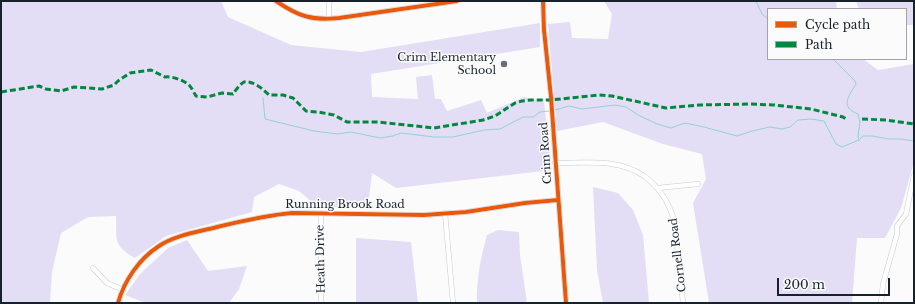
<!DOCTYPE html>
<html>
<head>
<meta charset="utf-8">
<style>
	body { margin:0 }
	#map { position:relative; width:915px; height:304px; overflow:hidden; background:#fbfbfb; font-family:"Libre Baskerville",serif }
	canvas { display:block }
	.frame { position:absolute; inset:0; border:2px solid #17222c; pointer-events:none }
	.legend { position:absolute; left:767px; top:8px; width:140px; height:52px; box-sizing:border-box; background:#fbfbfb; border:1px solid #a0a4a8; margin:0; padding:5px 7px; list-style:none; font-size:12px; color:#17222c }
	.legend li { display:flex; align-items:center; gap:8px; height:20px }
	.legend b { width:20px; border:1px solid #a0a4a8 }
	.scale { position:absolute; left:777px; top:278px; width:113px; height:18px; box-sizing:border-box; border:2px solid #17222c; border-top:0; padding-left:5px; font-size:12px; line-height:14px; white-space:nowrap; color:#17222c; -webkit-text-stroke:3px #fbfbfb; paint-order:stroke }
</style>
</head>
<body>
<div id="map">
<canvas width="915" height="304"></canvas>
<div class="frame"></div>
<ul class="legend">
<li><b style="height:5px;background:#e8590c"></b>Cycle path</li>
<li><b style="height:5px;background:#00873e"></b>Path</li>
</ul>
<div class="scale">200 m</div>
</div>
<script>
const g = document.querySelector('canvas').getContext('2d');
g.lineJoin = 'round';
function fill(path, color) {
  g.fillStyle = color;
  g.fill(path, 'evenodd');
}
function strokePath(path, color, width, dash) {
  g.strokeStyle = color;
  g.lineWidth = width;
  g.lineCap = dash ? 'butt' : 'round';
  g.setLineDash(dash || []);
  g.stroke(path);
}
function label(font, color, halo, rows, align = 'center') {
  g.font = font + ' "Libre Baskerville",serif';
  g.lineWidth = 3;
  g.setLineDash([]);
  g.textBaseline = 'middle';
  g.strokeStyle = halo;
  g.fillStyle = color;
  for (const [text, x, y, turn = 0] of rows) {
    g.save();
    g.translate(x, y);
    g.rotate((+turn || 0) * Math.PI / 180);
    g.textAlign = isNaN(turn) ? turn : align;
    if (halo) g.strokeText(text, 0, 0);
    g.fillText(text, 0, 0);
    g.restore();
  }
}
const green = new Path2D(`
	M1 1H221L228 17 291 45 361 52 540 23V47L371 74 372 97 418 99 416 77 432 75 435 99H441L447 111 481 100 487 113 524 97 544 102 552 170 396 188 372 173 368 207H318L299 191 279 184 254 197 252 212 166 236 135 258C112 245 117 239 116 216L88 217 61 233 52 272 50 303H1Z
	M604 1H836L837 9H768V59H863L878 70 914 64V162L901 208 885 238H857L852 303H709L693 203 706 179 702 154 663 144 603 122 557 131 548 24 570 22 572 38 608 39 612 14Z
	M856 1H914V25H906V9H859Z
	M593 187 618 193 633 210 643 235 649 303H603L597 270Z
	M498 230 519 232 520 255 527 303H477C476 280 481 257 487 235Z
	M356 238 411 242 418 303H356Z
	M187 240 208 271 247 266 239 289 229 303H146L125 295 140 274 168 248Z`);
const stream = new Path2D(`
	M756 1 762 14 768 19
	M833 59 855 81 856 84C848 97 840 107 858 114L860 122 858 136 859 140
	M263 98 265 119 314 131 338 134 351 132 380 138 393 136 401 133 434 137H453L484 130 500 129 523 117H533L540 112 549 111
	M555 110 569 106 582 109 615 105 626 107 640 116 657 124 671 128 685 123 704 127 737 136 752 131 770 127 782 129 790 127 798 120 811 119 824 121 836 144 842 147 859 140 863 136H872L889 139H901L914 141`);
const minor = new Path2D(`
	M276 1C298 16 312 21 339 18L457 1
	M543 1 544 30 551 97 566 303
	M329 19V1
	M555 163C585 163 618 158 644 176 649 179 653 184 657 188L698 184
	M657 188C667 199 672 211 675 224L683 303
	M445 213 453 303
	M321 214V303
	M93 268 107 283 123 290
	M118 303C124 281 139 259 159 246 175 235 198 232 217 227 242 221 267 215 292 213L424 215 466 212 525 203 558 200
	M881 303 883 284 897 234V226L906 214 914 175`);
const quiet = new Path2D(`
	M1 92 39 86 46 89 61 91 74 87 102 89 114 85 118 81 130 73 151 70 165 77C172 76 183 80 189 85 192 88 194 93 196 96L207 97 222 93 233 94C236 90 240 84 244 82 253 80 264 90 269 95H283L293 98 306 111 318 112 334 115 347 122H378L434 128 483 120 495 116 515 103 522 101 531 100H551L599 95 612 96 666 108 699 105 751 104 774 105 811 109 843 117 846 119
	M862 119 886 120 914 124`);
const cycleway = new Path2D(`
	M276 1C298 16 312 21 339 18L457 1
	M543 1 544 30 551 97 566 303
	M118 303C124 281 139 259 159 246 175 235 198 232 217 227 242 221 267 215 292 213L424 215 466 212 525 203 558 200`);
const markers = [
	[504,64,4,"#676e74"]
];
const poiNames = [
	["Crim Elementary",496,58],
	["School",496,71]
];
const streetNames = [
	["Crim Road",546,153,-94],
	["Running Brook Road",345,205],
	["Cornell Road",678,255,-97],
	["Heath Drive",321,259,-91]
];
fill(green, '#e3ddf5');
strokePath(stream, '#93d3d1', 1);
strokePath(minor, '#c6cbd0', 5.5);
strokePath(minor, '#fefefe', 4.5);
strokePath(quiet, '#00873e', 3, [6, 3]);
strokePath(cycleway, '#e8590c', 4);
for (const [x, y, r, color] of markers) {
  const dot = new Path2D();
  dot.arc(x, y, r, 0, 2 * Math.PI);
  g.fillStyle = color;
  g.fill(dot);
  strokePath(dot, '#fbfbfb', 1.5);
}
label('11px', '#17222c', '#fbfbfb', poiNames, 'right');
label('11px', '#17222c', '#fbfbfb', streetNames);
</script>
</body>
</html>
